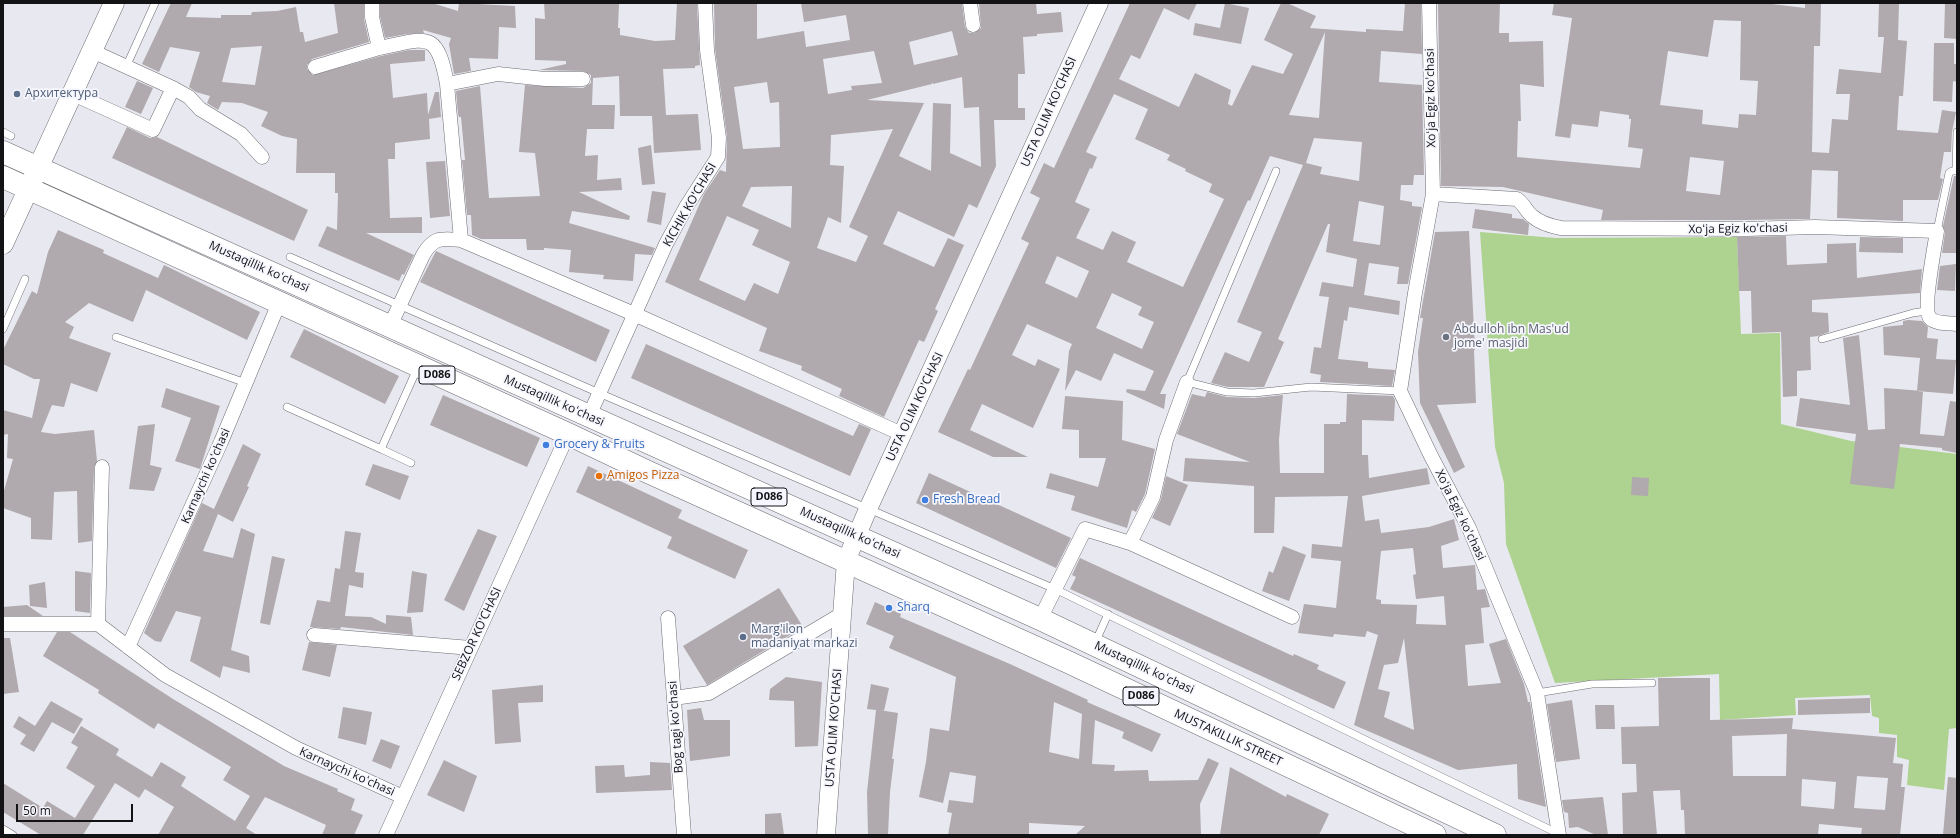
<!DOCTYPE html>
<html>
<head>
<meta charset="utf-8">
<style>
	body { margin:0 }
	#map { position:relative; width:1960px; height:838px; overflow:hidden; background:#e8e9f0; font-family:"Open Sans",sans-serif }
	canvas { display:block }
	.frame { position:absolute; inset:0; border:4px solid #131316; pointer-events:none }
	.scale { position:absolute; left:16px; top:804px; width:117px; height:18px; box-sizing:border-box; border:2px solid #131316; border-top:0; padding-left:5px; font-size:12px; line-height:14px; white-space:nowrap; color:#131316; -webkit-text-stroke:3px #f6f6fe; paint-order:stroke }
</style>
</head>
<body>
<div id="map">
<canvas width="1960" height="838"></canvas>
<div class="frame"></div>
<div class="scale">50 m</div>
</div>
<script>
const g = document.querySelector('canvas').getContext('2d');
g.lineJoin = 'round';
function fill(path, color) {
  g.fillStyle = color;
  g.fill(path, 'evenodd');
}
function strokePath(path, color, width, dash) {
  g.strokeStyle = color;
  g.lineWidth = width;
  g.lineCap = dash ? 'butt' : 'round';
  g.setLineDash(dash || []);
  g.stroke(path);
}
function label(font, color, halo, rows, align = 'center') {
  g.font = font + ' "Open Sans",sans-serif';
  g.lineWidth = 3.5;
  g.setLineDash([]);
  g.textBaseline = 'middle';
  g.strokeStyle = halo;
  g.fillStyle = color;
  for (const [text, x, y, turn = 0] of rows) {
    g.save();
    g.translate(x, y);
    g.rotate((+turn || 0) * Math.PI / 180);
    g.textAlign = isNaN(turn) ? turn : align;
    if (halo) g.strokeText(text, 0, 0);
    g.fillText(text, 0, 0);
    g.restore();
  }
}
const green = new Path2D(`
	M1480 232 1556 238 1737 237 1741 334 1780 333 1781 424 1851 441 1957 454V728L1949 729 1944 790 1907 785 1909 760 1897 757V735L1879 733V718L1872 716 1870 695 1795 698 1796 715 1720 720 1719 674 1555 683 1506 544 1504 483 1495 447Z`);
const building = new Path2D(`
	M171 3H192L186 17 221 18V15H251L252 12 277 11 296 7 300 32H303L305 42 338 33 334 3H364V19L369 42 312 59 307 65V69L313 75 381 56 409 50H425V61L390 64 393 98 427 93 428 115 435 92H439L441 117 429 119 430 139 395 143V159H388L390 218 422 217V233H366L414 255 404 275 402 274 399 281 318 246 327 226 337 230 338 193H335V173H296L297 139 282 136 261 126 268 112 242 103 222 102 218 110 207 103 210 96 196 92 189 87 200 52 170 47 159 72 142 64ZM262 46 255 85 222 82 231 48Z
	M380 3H432L458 11 459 3 515 6 516 28 499 27 498 59 469 58 471 71 454 74 449 44 451 38 423 30 424 33 407 34 385 38 380 16Z
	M544 3H619L618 28H620V35L655 41 675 40 677 3H697L700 65 695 66V68L663 69 666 115 698 114 701 150 654 153 652 116H620L619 76 593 78 592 105H615L614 129H587L585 156 598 155 597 180 621 178 622 190 579 192 630 216 629 220 572 211 569 223 655 248 652 255 635 254 633 281 603 279 604 275 569 272 571 250 544 248V250H527L526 239H481L472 235 471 215H467L462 160H465L461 117H459L458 114 456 91 480 86 489 198 540 196 535 153 519 152 525 85 583 88 591 83V75L583 71 539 70 566 64V61L535 60V18L545 19Z
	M714 3H757V39L804 31 806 47 850 40 846 15 804 22 801 3H962L965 27 969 33H974L981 28 979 3H1036L1037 14 1061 12 1063 32 1037 34V36L1023 37 1025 74H1018V108H1025V120H994L996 166 977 208 969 204 954 237 898 211 883 244 934 267 948 238 964 245 935 309 938 311 924 342 919 340 884 417 839 396 842 389 801 370 802 366 759 351 767 328 665 282 704 194 720 170 726 172 727 137 715 49ZM952 31 958 55 914 65 909 42ZM874 51 882 83 851 86 852 90 828 94 823 59ZM962 77 964 108 979 107 981 167 950 153 951 104 933 103 931 171 899 156 924 103 867 100 932 84 933 82V84ZM767 82 770 103 779 102 780 147 743 149 734 87ZM893 129 849 227 868 236 856 262 817 248 828 217 841 223 844 166 830 165 831 135ZM792 186 791 228 742 206 751 187ZM727 216 759 230 752 245 790 262 778 294 754 283 745 301 699 280Z
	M1130 3H1197L1189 20 1164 8 1140 59 1131 55 1119 79 1179 107 1195 73 1231 90 1228 104 1232 106 1252 65 1283 74 1293 54 1264 40 1281 3H1287L1316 16 1310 28 1366 32V29L1403 31 1405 3H1421L1422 54 1381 51 1379 82 1422 85 1424 175H1414L1413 185H1401L1400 200 1412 202V206L1422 207 1408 284H1397L1399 267 1369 263 1364 295 1400 301 1399 315 1349 307 1347 321 1344 320 1338 359 1368 362V368L1395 370 1392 386 1320 382 1321 375 1310 373 1314 347 1321 348 1329 297 1319 296 1322 282 1353 287 1357 259 1326 252 1330 224H1328L1278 339 1284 342 1264 387H1228L1211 383 1225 352 1249 362 1262 332 1237 322 1303 165 1270 156 1250 201 1248 200 1160 394H1166L1164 409 1126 392 1127 389 1145 391 1154 371 1114 353 1101 381 1076 370 1065 391 1069 351 1072 344 1027 324 1012 355 1035 366 1038 359 1060 369 1033 428 982 404 970 430 1028 457H993L938 432 968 369 970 370 1029 243 1021 239 1040 198 1030 193 1044 163 1054 168ZM1325 32 1319 118 1289 115ZM1114 94 1148 109 1135 139 1170 155 1167 160 1186 169 1185 171 1212 184 1209 192 1224 199 1183 287 1127 262 1136 242 1112 231 1103 250 1076 238 1090 209 1075 202 1090 168 1092 169 1097 157 1086 152ZM1314 138 1362 142 1359 181 1320 174 1322 167 1306 163ZM1359 201 1384 206 1380 245 1353 241ZM1057 256 1089 271 1077 298 1045 283ZM1112 293 1142 307 1138 315 1154 322 1142 349 1096 328Z
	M1225 3 1249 8 1241 44 1193 35 1195 23 1220 28Z
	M1438 3H1500L1499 33H1509V42L1543 41 1544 87 1520 84 1521 121H1518L1517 157 1640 168 1643 149 1628 147 1631 119H1629V115L1600 111 1598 127 1572 124 1570 138 1555 136 1572 18 1552 15 1554 3H1764L1805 8V3H1821L1820 46H1814L1812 152 1829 153 1832 119 1848 120 1850 94H1836L1839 69 1881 73 1884 37H1878L1879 3H1899L1898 40 1907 41 1903 96H1899L1897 130 1938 133 1942 110 1956 112 1952 132 1951 152H1944L1940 178 1943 179 1938 200H1903V221L1837 218 1838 171 1812 170 1810 219 1746 220H1601L1603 210 1503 187 1441 186ZM1714 20 1741 21 1740 80 1758 81 1756 115 1739 114 1738 128 1702 124 1703 110 1660 105 1668 51 1708 57ZM1690 157 1724 161 1720 195 1686 191Z
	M1945 3H1957V39L1944 38Z
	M1934 43H1954V64H1957V82L1953 81 1952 102 1933 101Z
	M137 81 153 88 141 114 125 107Z
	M127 127 150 138 157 137 308 210 294 241 112 158Z
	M651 145 655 184 642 185 638 148Z
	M445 161 450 216 430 218 426 162Z
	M1954 176H1957V250L1956 253H1942L1945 232 1943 226Z
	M652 191 666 193 661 225 647 222Z
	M1475 209 1512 214V218L1523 219 1529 224 1528 235 1472 228Z
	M58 230 104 250 103 253 158 278 164 265 260 312 247 340 146 290 133 322 89 303 65 322 74 327 69 338 111 353 97 392 71 383 64 407 52 405 41 432 55 434 94 430 97 461 94 467 92 541 78 543 77 491 54 492 52 540 31 539V518L3 508V494L13 459 7 458 8 434 3 435V410L32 418 40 379H34L3 364V350L32 291 37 294 48 252Z
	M1469 231 1475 350H1474L1476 403 1437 405 1465 467 1454 473 1420 403 1418 352 1423 318H1420L1435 232Z
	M1786 236 1787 265 1827 263V244L1856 243 1857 278 1922 269 1920 293 1812 300V312L1828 313 1829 332 1818 336 1810 337 1811 370 1797 371V396L1783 397 1781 332 1752 333 1751 291H1739L1737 237Z
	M1860 237 1903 238V253L1859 252Z
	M436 251 610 330 596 362 420 282Z
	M1956 264 1955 291 1937 290 1940 266Z
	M1908 320 1922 321 1928 327 1927 338 1938 339 1936 359 1956 360 1953 394 1917 391 1920 358 1884 355 1883 327 1903 325V321Z
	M304 329 399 376 385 404 290 357Z
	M1859 335 1868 430 1885 429 1884 388 1923 391 1920 434 1944 436 1950 401 1957 402V453L1942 450V448L1900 444 1894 489 1850 484 1856 434 1796 426 1800 398 1850 405 1843 338Z
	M646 344 853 436 859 424 871 429 850 476 631 378Z
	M166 388 220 406 200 469 175 461 191 418 161 407Z
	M1207 392 1227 397 1254 398 1283 395 1279 440 1280 473H1324V424H1340V422H1346L1347 394 1393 396 1395 400 1394 421 1362 420V455H1368L1369 478 1427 468 1430 484 1362 496 1365 521 1379 519 1381 533 1429 527 1454 519 1459 540 1441 546 1443 568 1475 565 1477 590 1485 589 1490 607 1481 608 1484 643 1465 645 1468 686 1501 683 1489 644 1506 639 1524 684 1528 702H1530L1546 807 1518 799 1517 764 1458 770 1354 725 1378 635 1367 631 1365 637 1334 634 1333 637 1298 633 1304 604 1336 608 1341 561 1311 558 1312 544 1342 547 1348 496 1275 497 1274 533H1254V486L1183 481 1185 458 1250 462 1177 434 1192 394 1205 397ZM1413 548 1416 574 1413 575 1416 599 1444 596 1446 625 1416 624 1417 605 1381 604V600L1376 599 1381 551ZM1404 638 1410 693 1414 730 1384 717 1390 692 1378 689 1384 665 1398 663Z
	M443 395 540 438 527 467 430 425Z
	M1065 396 1123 401 1122 440 1155 449 1145 494 1136 512 1132 510 1127 528 1071 510 1075 496 1046 488 1050 473 1098 487 1106 458H1079V430L1062 429Z
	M155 424 150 465 162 468 154 491 129 489 138 426Z
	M243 444 261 454 247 486 249 487 233 522 218 514 203 551 233 558 241 528 255 534 231 650 249 656 250 673 223 666 220 678 190 661 201 617 176 611 161 642 155 641 144 633 202 503 214 509Z
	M373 464 409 476 400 500 365 485Z
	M588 466 682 510 678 518 748 550 735 579 667 548 672 537 576 492Z
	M929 473 1071 538 1056 568 916 503Z
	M1166 476 1188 485 1170 526 1152 518 1161 499Z
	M1632 477 1649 478 1648 496 1631 495Z
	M478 529 497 536 464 611 444 600Z
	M345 531 361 533 355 572 364 573 363 588 349 585 345 616 371 617 386 624V615L411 617 413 635 341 627 340 629 310 627 317 600 330 602 335 568 340 569Z
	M1283 546 1306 555 1289 601 1262 591 1269 571 1273 573Z
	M272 556 285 559 270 625 260 623Z
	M1080 558 1293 656 1294 654 1319 665 1317 669 1346 682 1334 709 1070 589 1076 577 1072 575Z
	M75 571 91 573 90 613 75 611Z
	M412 571 427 574 423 612 407 613Z
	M45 582 47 608 30 606 29 585Z
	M779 588 803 627 707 685 683 646Z
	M875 602 901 614 900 617 1010 664 1088 700 1087 702 1161 734 1152 752 1122 738 1124 732 1095 720 1092 764 1115 765 1114 771 1148 770 1149 781 1198 780 1208 758 1219 763 1200 804 1201 835H1075L1085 826 1029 823V835H948L952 813 947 812 949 800 973 803 976 776 950 772 943 803 919 797 926 762 930 728 949 731 956 677 889 648 894 636 866 624ZM1054 702 1082 714 1079 759 1049 752Z
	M27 605 43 616H3V607Z
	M57 632H70L173 699 284 766 338 789 337 791 355 799 351 810 363 815 354 835H322L326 825 265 797 246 828 257 835H158L174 807 145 789 139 798 115 783 83 835H41L3 812V783L43 808 47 801 75 818 95 786 66 768 78 747 71 743 81 726 119 749 116 755 152 777 161 762 186 777 181 786 235 821 250 796 223 780 231 767 158 723 154 729 98 693 99 690 43 656Z
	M3 638H10L19 692 3 694Z
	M309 642 337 645 330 677 302 670Z
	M786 677 822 682 818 746 795 747 794 701 769 700 770 689Z
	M1658 678H1710V720L1793 718 1792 729 1896 738 1893 763 1903 764 1901 787H1905L1900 835H1861L1862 828 1819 824 1818 835H1685L1684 810H1681L1680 790 1653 791 1657 835H1623L1622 793 1637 792 1636 764H1622L1621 727 1659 726ZM1787 734 1786 776H1733L1732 736ZM1857 776 1888 778 1885 810 1854 808ZM1802 779 1836 782 1834 809 1801 806Z
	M871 684 889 688 884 711 879 710 898 713 892 759H894L890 792 888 835H868L867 792 876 710 867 709Z
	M543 685V702L518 703 521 742 495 744 492 690Z
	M1870 698V713L1798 715V700Z
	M1572 700 1580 759 1556 762 1547 704Z
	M51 701 83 719 74 734 52 722 34 752 20 744 26 735 13 727 19 716 35 726Z
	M1595 705H1614L1615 729H1596Z
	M343 707 372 712 366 745 338 738Z
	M701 708 704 720H730V756L690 761 687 710Z
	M381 739 400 746 391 769 372 761Z
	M444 760 477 776 464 812 427 795Z
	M650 762 670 763 672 790 596 793 595 766 624 765 625 777 650 775Z
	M1230 767 1286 797 1287 794 1329 814 1319 835H1220Z
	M1948 777 1957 778V835H1943Z
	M1603 797 1608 835H1596L1578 827 1569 828 1568 813 1564 812 1562 800Z
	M781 813 784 835H765V814Z`);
const service = new Path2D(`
	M126 67 155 3
	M3 132 11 136
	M1276 171 1187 382 1227 392 1254 393 1311 387 1400 391
	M1956 171 1957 132
	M1937 231 1949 173 1952 171H1957
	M290 257 599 393 1055 589 1559 834
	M3 329 25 279
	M116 337 246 383
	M1822 339 1913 313 1926 311
	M287 407 381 449 417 369
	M381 449 411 463
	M1095 643 1108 614
	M1537 693 1592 684 1652 683
	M3 829 13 835`);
const minor = new Path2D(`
	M372 3V17L379 48C426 39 437 28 447 84L461 240C441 239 434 236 423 255L390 326
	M970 3 973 25
	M1429 3 1433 194 1415 293 1400 391 1431 456 1469 528 1537 693 1559 835
	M315 67 379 48
	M447 84 498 74 545 79H583
	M173 88 189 97 200 109 241 134 262 157
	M73 94 153 130 173 88 92 51
	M1433 194 1517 199C1524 204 1526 211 1532 216 1540 223 1550 226 1561 228L1746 229 1815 227 1937 231C1935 246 1922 309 1930 318 1935 324 1950 323 1957 324
	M461 240 634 314 902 434
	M589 416 666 244 686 207 718 157 719 138 707 50 705 3
	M1130 543 1292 617
	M668 618 684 835
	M1040 619 1085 529 1130 543 1153 497 1166 440 1187 382
	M3 624H98L165 675 296 748 403 797
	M98 624 102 467
	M314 635 471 648
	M128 647 221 442 279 303
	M674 698 709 693 842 614
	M386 835 568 434`);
const tertiary = new Path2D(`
	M826 835 846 561 868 509 1099 3`);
const secondary = new Path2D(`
	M3 244 114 3`);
const primary = new Path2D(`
	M3 152 1040 619 1495 835
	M3 177 568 434 648 472 1068 662 1435 835`);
const markers = [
	[17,94,4,"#5c6f8a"],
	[1446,337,4,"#6b7280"],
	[546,445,4,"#3f7fe0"],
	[599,476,4,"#e8710a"],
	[925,500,4,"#3f7fe0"],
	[889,608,4,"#3f7fe0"],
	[743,637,4,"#5c6f8a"]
];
const shields = [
	[437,375,36],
	[769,497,36],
	[1141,696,36]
];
const shieldNames = [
	["D086",437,375],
	["D086",769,497],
	["D086",1141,696]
];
const serviceNames = [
	["Архитектура",25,94],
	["Marg'ilon",751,630],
	["madaniyat markazi",751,644]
];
const streetNames = [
	["Xoʻja Egiz ko'chasi",1431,98,-91],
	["USTA OLIM KO'CHASI",1049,112,-66],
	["KICHIK KO'CHASI",690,205,-60],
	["Xoʻja Egiz ko'chasi",1738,229,-1],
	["Mustaqillik koʻchasi",259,267,24],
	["Mustaqillik koʻchasi",554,401,24],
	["USTA OLIM KO'CHASI",915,407,-65],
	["Karnaychi koʻchasi",206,476,-66],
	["Xoʻja Egiz ko'chasi",1460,515,64],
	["Mustaqillik koʻchasi",850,533,24],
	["SEBZOR KO'CHASI",477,634,-65],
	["Mustaqillik koʻchasi",1144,668,25],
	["Bog tagi koʻchasi",676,727,-94],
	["USTA OLIM KO'CHASI",834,728,-86],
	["MUSTAKILLIK STREET",1228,738,25],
	["Karnaychi koʻchasi",347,772,24]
];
const worshipNames = [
	["Abdulloh ibn Mas'ud",1454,330],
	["jome' masjidi",1454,344]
];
const shopNames = [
	["Grocery & Fruits",554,445],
	["Fresh Bread",933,500],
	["Sharq",897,608]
];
const foodNames = [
	["Amigos Pizza",607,476]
];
fill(green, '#aed28f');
fill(building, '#b0a9ad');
strokePath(service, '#6c6c73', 8);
strokePath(minor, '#6c6c73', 15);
strokePath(tertiary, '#6c6c73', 19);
strokePath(secondary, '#6c6c73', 21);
strokePath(primary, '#6c6c73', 23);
strokePath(service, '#fff', 7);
strokePath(minor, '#fff', 14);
strokePath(tertiary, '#fff', 18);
strokePath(secondary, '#fff', 20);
strokePath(primary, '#fff', 22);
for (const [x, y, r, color] of markers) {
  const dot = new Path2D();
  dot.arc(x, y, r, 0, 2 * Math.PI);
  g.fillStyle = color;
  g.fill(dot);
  strokePath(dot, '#f6f6fe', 1.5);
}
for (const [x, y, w] of shields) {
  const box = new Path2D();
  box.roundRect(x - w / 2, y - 9, w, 18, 3);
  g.fillStyle = '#f6f6fe';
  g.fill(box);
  strokePath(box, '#131316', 1);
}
label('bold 11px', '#131316', null, shieldNames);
label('12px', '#4e5e75', '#f6f6fe', serviceNames, 'left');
label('12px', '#131316', '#f6f6fe', streetNames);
label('12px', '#5b616d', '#f6f6fe', worshipNames, 'left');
label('12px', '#366cbe', '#f6f6fe', shopNames, 'left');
label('12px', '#c56008', '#f6f6fe', foodNames, 'left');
</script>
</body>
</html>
